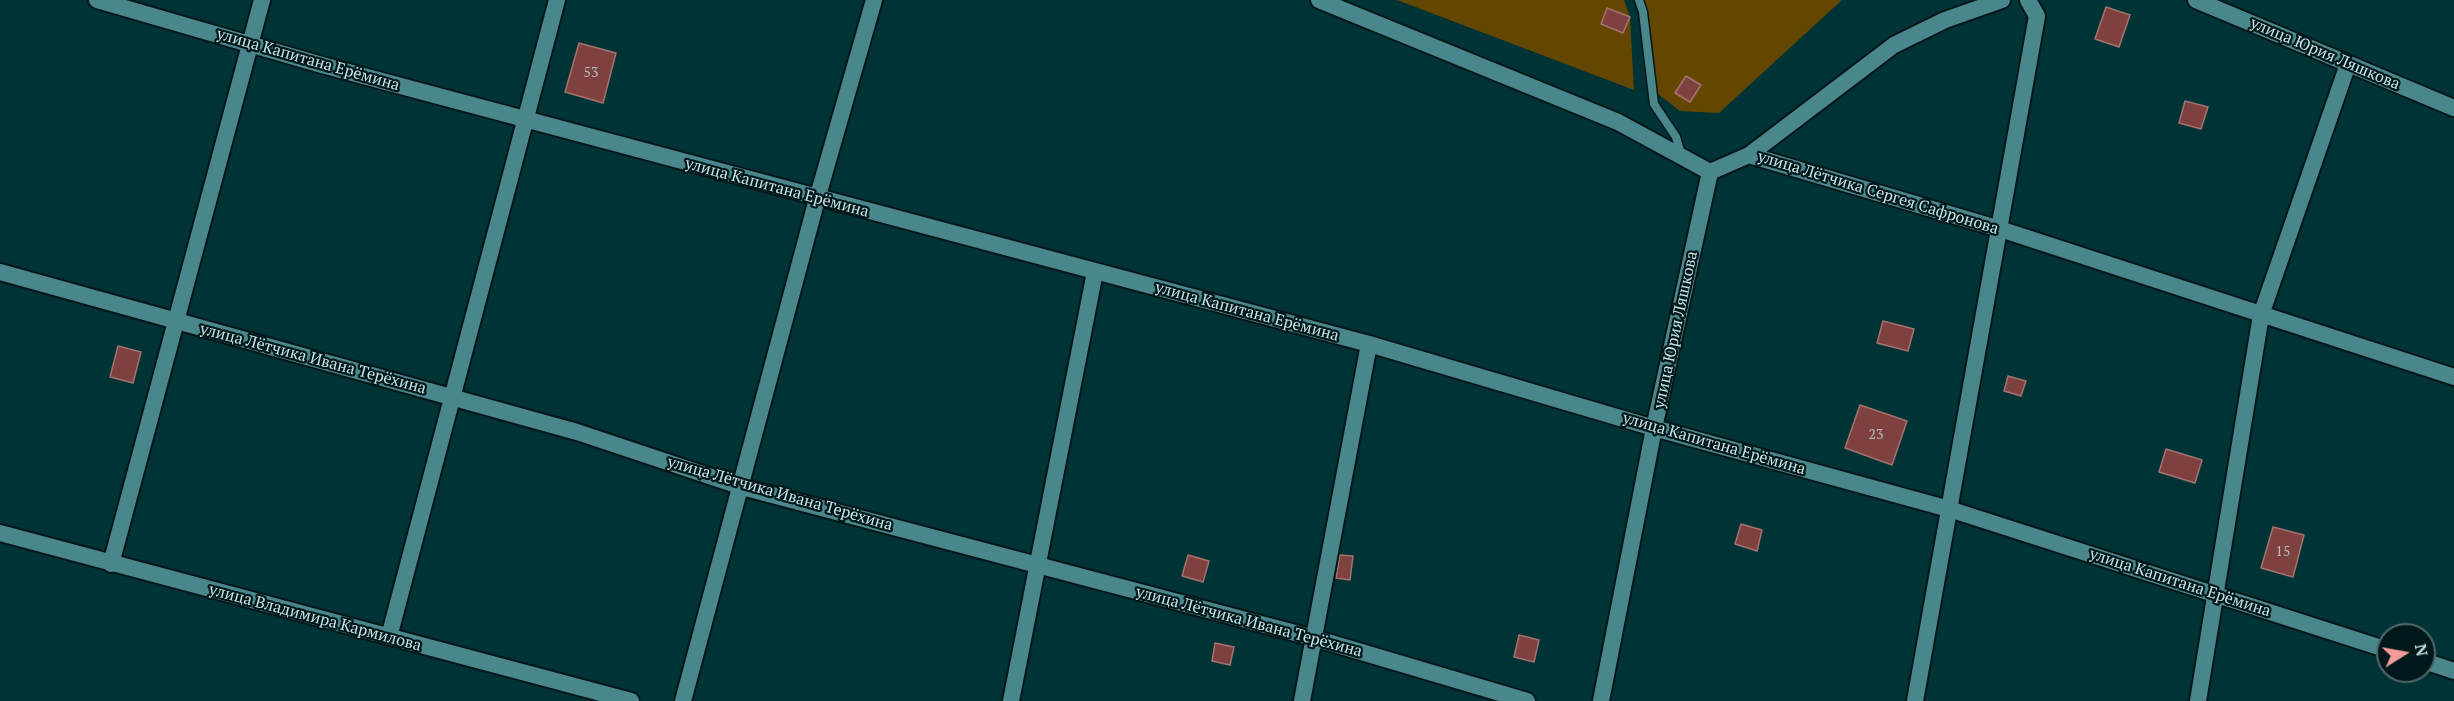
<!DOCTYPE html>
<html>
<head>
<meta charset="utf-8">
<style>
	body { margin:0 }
	#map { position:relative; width:2454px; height:701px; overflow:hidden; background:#003336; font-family:"PT Serif",serif }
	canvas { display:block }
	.north { position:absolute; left:2376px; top:623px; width:60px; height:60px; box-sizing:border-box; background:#01181a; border:2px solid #506a6c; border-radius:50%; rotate:79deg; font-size:16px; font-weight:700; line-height:24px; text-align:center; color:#c6e4e7 }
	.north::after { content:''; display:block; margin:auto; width:21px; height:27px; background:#f59b97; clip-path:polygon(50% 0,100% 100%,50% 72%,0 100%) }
</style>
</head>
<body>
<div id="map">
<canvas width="2454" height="701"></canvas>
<div class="north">N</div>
</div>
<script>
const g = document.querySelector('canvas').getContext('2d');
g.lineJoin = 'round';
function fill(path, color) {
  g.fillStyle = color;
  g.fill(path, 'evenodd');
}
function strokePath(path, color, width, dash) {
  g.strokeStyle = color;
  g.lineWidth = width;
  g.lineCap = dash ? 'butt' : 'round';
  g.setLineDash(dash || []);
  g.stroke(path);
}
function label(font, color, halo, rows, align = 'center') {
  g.font = font + ' "PT Serif",serif';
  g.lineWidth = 4.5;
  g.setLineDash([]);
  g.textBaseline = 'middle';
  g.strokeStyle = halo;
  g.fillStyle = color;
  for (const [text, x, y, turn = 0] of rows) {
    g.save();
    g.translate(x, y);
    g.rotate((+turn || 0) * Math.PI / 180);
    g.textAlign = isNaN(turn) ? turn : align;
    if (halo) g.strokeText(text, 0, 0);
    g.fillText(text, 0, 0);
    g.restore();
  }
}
const green = new Path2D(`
	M1397 0H1624L1630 17 1634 90Z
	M1637 0H1842L1719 113 1680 111 1658 94Z`);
const building = new Path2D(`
	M2106 7 2130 15 2119 47 2095 39Z
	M1607 8 1630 17 1623 33 1601 24Z
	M579 43 616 53 603 103 565 92Z
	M1686 76 1701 85 1690 102 1675 93Z
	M2185 101 2208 107 2201 129 2179 123Z
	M1883 321 1914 329 1908 351 1877 343Z
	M118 346 141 352 133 383 110 377Z
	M2008 376 2026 381 2021 396 2004 391Z
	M1860 405 1907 421 1892 465 1845 448Z
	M2166 449 2202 460 2195 483 2159 472Z
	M1741 524 1762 530 1757 551 1735 544Z
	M2273 527 2304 535 2293 577 2261 568Z
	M1188 555 1209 561 1203 582 1182 576Z
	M1340 555 1353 556 1350 580 1336 578Z
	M1519 635 1539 640 1534 662 1514 657Z
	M1215 643 1234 647 1230 665 1212 661Z`);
const lane = new Path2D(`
	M1639 0 1643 12 1654 104 1676 137 1681 154`);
const street = new Path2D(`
	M97 0 322 65 1369 344 1654 428 1949 509 2388 650
	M1319 0 1618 122 1710 172 1749 155 2000 229 2454 377
	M2196 0 2454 108
	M1749 155 1894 45 1945 20 2002 0
	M0 272 577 432 742 487 1314 638 1527 701
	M0 533 631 701
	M111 564 262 0
	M389 637 557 0
	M2424 661 2454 671
	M683 701 817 199 874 0
	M1011 701 1095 272
	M1302 701 1369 344
	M1601 701 1654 428 1710 172
	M1915 701 2037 16 2028 0
	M2198 701 2261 315 2348 64`);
const numberNames = [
	["53",591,73],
	["23",1876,435],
	["15",2283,552]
];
const streetNames = [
	["улица Юрия Ляшкова",2325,54,23],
	["улица Капитана Ерёмина",308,60,16],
	["улица Капитана Ерёмина",777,188,15],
	["улица Лётчика Сергея Сафронова",1878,193,17],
	["улица Капитана Ерёмина",1247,312,15],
	["улица Юрия Ляшкова",1676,330,-78],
	["улица Лётчика Ивана Терёхина",313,359,15],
	["улица Капитана Ерёмина",1714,444,16],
	["улица Лётчика Ивана Терёхина",780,494,16],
	["улица Капитана Ерёмина",2180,583,18],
	["улица Владимира Кармилова",315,618,15],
	["улица Лётчика Ивана Терёхина",1249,622,15]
];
fill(green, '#634701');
fill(building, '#7f4140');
strokePath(building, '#a4726f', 1.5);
strokePath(lane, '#051719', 11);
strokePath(street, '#051719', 20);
strokePath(lane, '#4a878c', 8);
strokePath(street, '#4a878c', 16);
label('14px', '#b4bbbd', null, numberNames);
label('16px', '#c6e4e7', '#01181a', streetNames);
</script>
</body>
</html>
